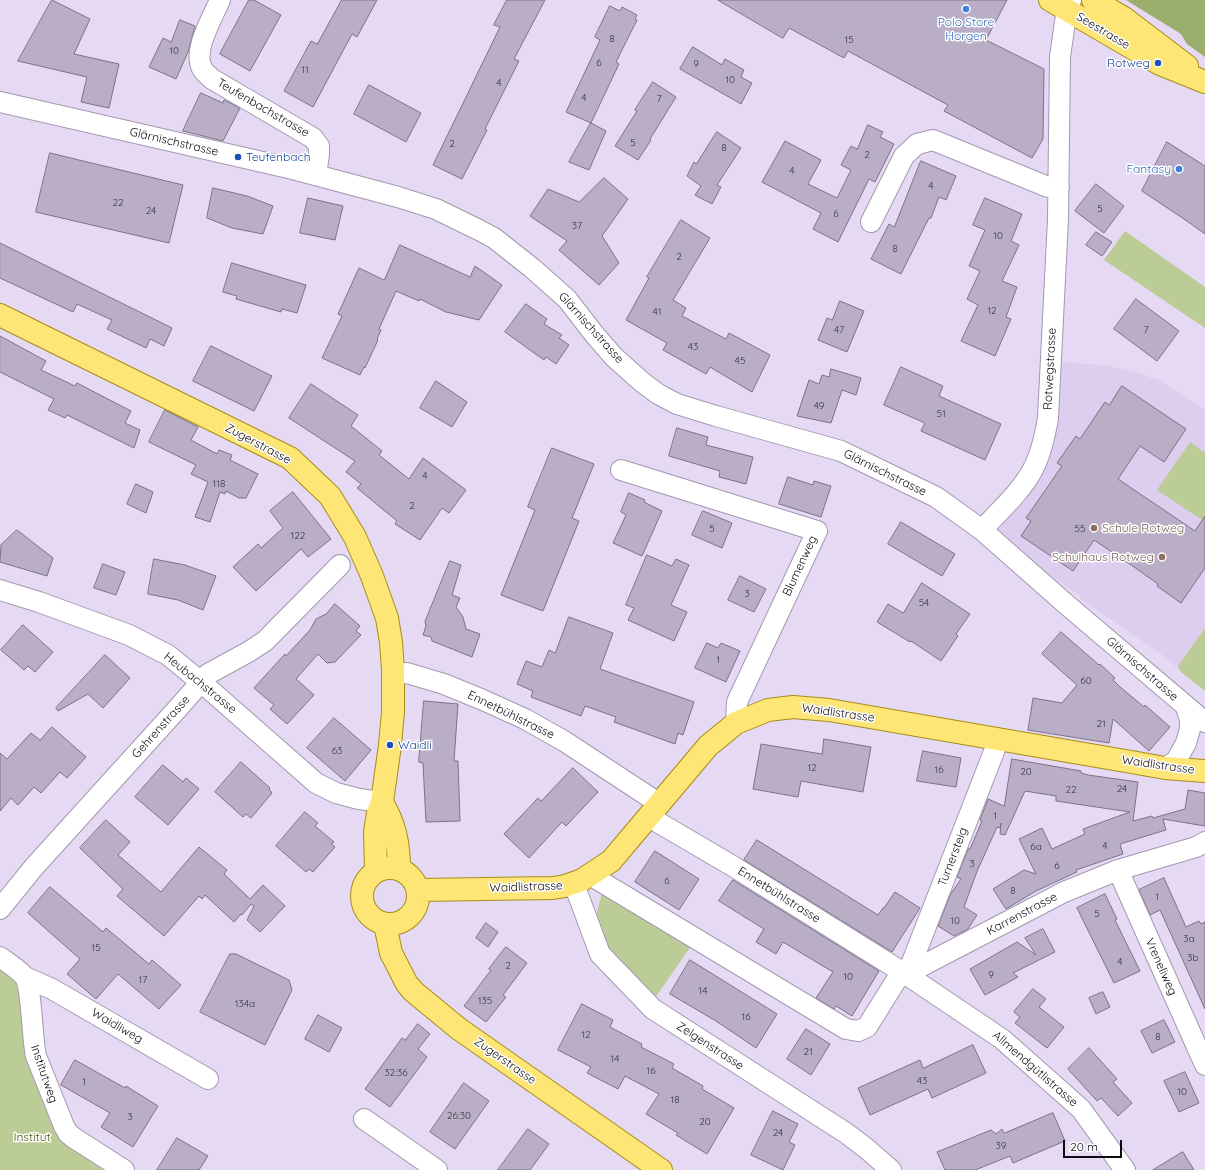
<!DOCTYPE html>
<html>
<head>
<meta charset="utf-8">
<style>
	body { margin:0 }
	#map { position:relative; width:1205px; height:1170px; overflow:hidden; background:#e5d9f3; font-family:Quicksand,sans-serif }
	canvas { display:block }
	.scale { position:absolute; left:1063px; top:1140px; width:59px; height:18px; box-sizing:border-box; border:2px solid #0e0a13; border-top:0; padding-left:5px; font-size:12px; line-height:14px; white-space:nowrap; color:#0e0a13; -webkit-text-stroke:3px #fff; paint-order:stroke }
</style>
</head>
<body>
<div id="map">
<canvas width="1205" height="1170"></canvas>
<div class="scale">20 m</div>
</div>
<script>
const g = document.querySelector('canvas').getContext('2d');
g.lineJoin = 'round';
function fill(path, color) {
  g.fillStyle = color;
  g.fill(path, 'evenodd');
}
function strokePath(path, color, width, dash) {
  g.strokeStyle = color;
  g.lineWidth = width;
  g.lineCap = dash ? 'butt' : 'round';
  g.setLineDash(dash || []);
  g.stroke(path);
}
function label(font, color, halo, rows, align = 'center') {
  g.font = font + ' Quicksand,sans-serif';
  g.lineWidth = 3;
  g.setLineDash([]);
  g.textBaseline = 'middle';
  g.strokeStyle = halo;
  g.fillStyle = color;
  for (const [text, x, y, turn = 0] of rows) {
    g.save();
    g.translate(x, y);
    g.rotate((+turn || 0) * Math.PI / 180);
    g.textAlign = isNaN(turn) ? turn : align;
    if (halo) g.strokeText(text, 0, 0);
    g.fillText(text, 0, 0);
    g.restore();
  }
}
const built = new Path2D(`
	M1054 361 1109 366 1133 372 1159 380 1205 410V691L1161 654 1082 600 1079 595 982 530 1032 471Z`);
const green = new Path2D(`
	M1125 231 1205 287V328L1104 260Z
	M1190 442 1205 453V522L1157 490Z
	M1205 628V691L1181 672 1178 666Z
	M604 884 696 939 655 998 592 933Z
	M0 957 25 977 64 1126 124 1170H0Z`);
const forest = new Path2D(`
	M1126 0H1205V57L1187 44 1181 34Z`);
const building = new Path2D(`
	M52 0 90 19 74 54 119 64 109 108 81 102 87 77 18 61Z
	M249 0H254L281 15 250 71 220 54Z
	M342 0H377L357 37 352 34 313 107 284 91 311 41 317 44Z
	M507 0H545L514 59 519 61 485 129 487 130 462 179 433 165 500 27 494 25Z
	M718 0H1007L986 40 1044 69 1043 139 1032 158 944 111 948 105 848 51 844 58 789 28 783 38Z
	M610 6 620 11 622 7 637 15 635 19 637 20 616 62 619 64 591 123 566 112 600 40 595 37Z
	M180 20 195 26 188 52 176 79 149 67 163 38 171 42Z
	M693 47 722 65 725 59 744 70 741 77 752 83 741 104 680 69Z
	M653 82 676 97 650 139 651 140 638 160 615 146 637 111 635 110Z
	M369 85 421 113 406 142 354 114Z
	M201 93 223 103 224 100 240 108 223 141 183 131Z
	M591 123 606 131 589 170 569 162Z
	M868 125 883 132 880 137 894 144 875 182 869 179 838 242 813 229 821 213 762 182 785 141 821 160 808 184 837 198 851 170 841 165 851 146 857 149Z
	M717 132 741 148 717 185 721 187 712 204 695 195 701 186 687 176 694 162 696 164Z
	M1167 142 1205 166V234L1187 221 1142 191Z
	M50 153 183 185 169 243 36 212Z
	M921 161 956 176 946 200 939 197 931 218H929L901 274 871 259 889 224 894 227Z
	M604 178 628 199 602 236 619 263 599 285 559 250 567 241 530 216 548 189 579 202Z
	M1096 184 1124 206 1104 233 1075 211Z
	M213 188 247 196 273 206 263 234 232 228 207 218Z
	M308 198 343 206 335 240 300 233Z
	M985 198 1022 214 1011 241 1019 245 1002 281 1017 287 1006 317 1011 319 995 356 961 341 978 305 967 299 980 271 969 266 985 230 973 225Z
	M681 220 710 238 673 300 686 308 682 316 726 339 729 333 770 355 752 392 710 367 706 374 663 350 667 343 626 320 649 278 647 277Z
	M1096 232 1112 242 1102 256 1086 245Z
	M0 243 172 328 164 346 150 339 146 348 107 329 112 320 77 304 73 312 0 278Z
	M400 245 470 277 475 266 502 285 479 320 446 312 420 299 419 301 396 291 379 329 381 330 377 339 378 340 365 368 364 367 360 375 322 358 342 316 338 314 359 268 384 280Z
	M232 263 306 285 297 313 282 309 281 312 236 299 237 296 223 292Z
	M1136 299 1179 331 1157 361 1114 329Z
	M840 301 864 311 847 352 818 340 827 318 832 320Z
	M526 304 547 319 544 324 562 335 559 338 569 345 556 364 546 357 544 360 505 332Z
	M0 336 46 361 41 370 75 386 77 383 131 411 125 423 140 430 134 448 67 415 65 418 48 410 54 399 0 372Z
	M211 346 272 376 254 411 193 381Z
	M901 367 943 386 939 396 1001 424 985 460 921 431 925 423 884 405Z
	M831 369 861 378 856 395 842 390 831 423 797 416 809 380 819 384 822 375 829 377Z
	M436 381 467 402 452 427 420 408Z
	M311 384 358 415 351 426 382 451 379 455 409 479 423 458 466 490 449 513 442 508 420 540 395 524 397 521 357 488 361 484 346 472 355 461 289 418Z
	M1122 386 1186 429 1164 462 1140 446 1118 479 1195 531 1205 516V568L1181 603 1157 586 1158 584 1137 569 1094 540 1073 571 1021 536 1031 521 1026 518 1062 466 1057 463 1076 436 1080 439 1105 402 1109 405Z
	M165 410 198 427 191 440 217 454 219 450 232 455 230 460 258 474 246 498H239L226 491 225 494 220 492 210 522 195 517 208 482 191 474 196 465 149 442Z
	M677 428 708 437 706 445 753 457 746 484 719 477 720 471 669 456Z
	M552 448 594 464 572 518 579 521 543 611 501 595 535 510 528 507Z
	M788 477 813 485 814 481 831 486 821 517 779 504Z
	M136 484 153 492 146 513 127 504Z
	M293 492 331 539 308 557 301 549 256 591 233 567 258 544 261 548 283 528 270 511Z
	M629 493 645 500 644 502 662 511 642 556 613 543 626 515 621 512Z
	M703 511 732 523 722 548 692 535Z
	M901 522 955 554 942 576 888 544Z
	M17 530 53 558 47 576 0 562 1 545Z
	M647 555 672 566 676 559 689 565 671 605 687 612 674 641 628 620 634 608 626 605Z
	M154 559 185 565 216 576 203 610 178 600 148 594Z
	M450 561 461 565 452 595 460 598 456 607 463 617 466 629 480 634 472 657 432 641 431 637 423 635 426 626 425 622Z
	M103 564 125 572 116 595 94 588Z
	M740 576 766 589 754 612 728 600Z
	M922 583 970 614 956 634 958 636 941 661 911 641 910 642 877 622 888 604 903 613Z
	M335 604 360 626 356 631 361 635 335 662 327 663 318 654 296 679 314 695 287 724 270 709 274 705 254 688 285 654 286 656 310 630 316 619 326 614Z
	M569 617 613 633 600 669 694 702 683 735 678 733 675 744 614 722 616 717 585 706 581 716 531 697 533 691 517 684 526 661 542 667 549 650 555 653Z
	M23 625 53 652 35 672 28 666 24 670 1 650Z
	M1061 632 1099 665 1100 664 1115 678 1113 680 1119 686 1144 707 1145 705 1170 727 1149 751 1113 719 1109 743 1028 730 1033 698 1062 703 1077 685 1042 654Z
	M707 643 718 648 721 643 740 651 726 682 695 668Z
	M105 655 130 678 103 708 88 694 58 711 56 708Z
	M424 701 458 704 454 761H458L460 821 426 822 423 763 419 762Z
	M334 718 371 750 345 781 307 748Z
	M52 727 86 757 67 778 60 772 41 793 34 787 18 805 11 798 0 811V753L7 759 31 733 40 740Z
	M824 739 871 747 863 792 801 781 798 797 753 789 761 744 822 754Z
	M923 751 961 758 956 787 917 781Z
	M1012 759 1081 771V773L1088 775 1138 782 1133 821 1152 816 1153 818 1185 809 1188 790 1205 793V826L1163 819 1166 830 1120 844 1123 854 1076 870 1077 872 1036 891 1006 909 993 889 1024 870 1036 874 1019 839 1042 828 1052 849 1085 834 1083 829 1130 812 1056 801V796L1025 791 1005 835 1000 834 1001 823 1000 828 997 827 979 867V866L964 907 977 915 968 929 954 936 938 926 950 895 961 879 957 877 968 849H970L982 821 980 820 988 799 1004 806Z
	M241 762 270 788 269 789 272 793 251 818 246 814 243 817 215 792Z
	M163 765 183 782 186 778 199 789 168 825 135 797Z
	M573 768 598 792 566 826 562 822 529 858 504 834 538 798 541 801Z
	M305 812 318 823 315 826 334 842 331 844 335 847 313 872 309 869 306 872 276 846Z
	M106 820 130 842 118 855 161 892 199 847 227 870 224 874 250 899 263 885 285 906 260 932 247 920 254 906 251 904 242 915 241 914 234 922 205 895 202 899 199 896 164 936 117 896 123 889 80 848Z
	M757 840 878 915 883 908H884L895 892 920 908 892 952 744 860Z
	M655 851 699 879 679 910 635 882Z
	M1164 878 1186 927 1199 921 1201 924 1205 922V1009L1160 910 1150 915 1139 890Z
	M733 880 879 971 852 1016 836 1006 834 1009 816 998 833 972 783 942 776 954 756 942 764 929 719 901Z
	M50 887 103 932 106 928 149 964 152 960 181 985 159 1009 118 974 96 999 67 974 80 959 28 913Z
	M1105 894 1117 919 1115 920 1140 971 1114 983 1077 908Z
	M486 923 498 932 488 947 476 938Z
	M1043 929 1055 952 1013 973 1018 977 985 995 970 969 1017 942 1036 955 1025 938Z
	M506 947 527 963 503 995 506 997 486 1022 464 1006 491 970 489 969Z
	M230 954H236L289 980 292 990 265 1045 200 1012Z
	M690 960 777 1014 756 1048 716 1021 670 994Z
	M1033 989 1046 999 1039 1007 1064 1027 1047 1048 1015 1023 1020 1017 1014 1012Z
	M1103 992 1110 1007 1096 1014 1089 998Z
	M582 1004 613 1020 610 1027 642 1044 641 1047 674 1064 672 1068 703 1086 702 1089 734 1108 707 1154 676 1135 678 1133 646 1114 659 1094 625 1076 618 1089 587 1073 591 1067 558 1050Z
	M318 1015 342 1028 329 1052 305 1039Z
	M1164 1020 1175 1042 1152 1053 1141 1031Z
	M418 1024 430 1034 418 1049 427 1057 390 1107 365 1089 402 1038 405 1040Z
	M806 1029 830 1044 811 1075 787 1059Z
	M973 1045 986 1073 932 1098 928 1089 870 1115 858 1088 920 1060 923 1068Z
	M1089 1048 1117 1079 1113 1082 1132 1103 1118 1116 1101 1098 1097 1101 1068 1069Z
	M75 1060 125 1088 126 1086 158 1106 133 1147 101 1127 110 1113 61 1085Z
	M1185 1072 1199 1103 1179 1112 1164 1081Z
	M464 1083 489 1101 455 1149 430 1132Z
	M773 1111 798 1124 789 1142 795 1145 783 1170 751 1155Z
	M1053 1113 1065 1141 1013 1163 1010 1156 975 1170H945L937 1152 991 1130 996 1134 1002 1129 1004 1133Z
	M528 1129 549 1144 530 1170H498Z
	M177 1138 208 1156 199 1170H157Z
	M1183 1152 1194 1170H1153Z`);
const minor = new Path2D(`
	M220 0C213 17 191 52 203 70 205 73 209 76 212 79L313 138 319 146V154L316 175
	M0 102 293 169 398 197 436 209 479 230 494 238 532 268 567 299 594 334 614 357 642 382 658 394 677 404 716 416 841 451 936 497 982 530 1067 605 1205 722
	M871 222 904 156 917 144 933 140 1048 187H1059
	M621 470 817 531 737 702 736 723
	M982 530C999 511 1019 494 1032 471 1041 455 1045 436 1048 418L1058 219 1060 57 1065 22 1067 9 1071 0
	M0 590 39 602 129 635 168 655 201 682 316 783 336 793 359 799 382 802
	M393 674 407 673 444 684 483 700 525 719 564 741 660 804
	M1165 768 1176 761 1186 743 1190 729V720L1186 707
	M649 817 731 865 907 975 1002 1039 1081 1109 1125 1170
	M1118 870 1205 1065
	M590 875 846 1029 858 1031 867 1027 897 979 1064 892 1118 870 1196 847 1205 842
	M574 884 600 954 653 1009 846 1133 867 1149 891 1170
	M0 909 34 867 179 707 208 674 250 651 265 641 340 565
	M0 957C8 963 18 969 24 976 32 985 32 1040 36 1056L64 1126 68 1133 74 1138 124 1170
	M907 975 995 749 997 739
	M25 977 52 989 208 1079
	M364 1119 437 1170`);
const major = new Path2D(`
	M1050 0 1158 63 1205 82
	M1093 0 1124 18 1187 66
	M0 315 290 458 330 496 355 537 372 576 387 618 391 642 393 670V712L390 745 382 802 378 813 375 832 376 871
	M382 802C395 824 399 844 399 869
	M362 896a28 28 0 1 1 56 0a28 28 0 1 1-56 0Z
	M418 890 553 888 565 886 582 880 611 861 708 746 736 723 768 710 793 707 829 710 1137 763 1165 768 1205 771
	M385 924 391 953 407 984 414 992 459 1029 661 1170`);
const markers = [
	[966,9,4,"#3f7fe0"],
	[1158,63,4,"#1a4fb4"],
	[238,157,4,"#1a4fb4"],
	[1179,169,4,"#3f7fe0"],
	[1094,528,4,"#8d6e63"],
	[1162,557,4,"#8d6e63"],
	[390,745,4,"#1a4fb4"]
];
const numberNames = [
	["8",612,39],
	["15",849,40],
	["10",174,51],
	["6",599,63],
	["9",696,64],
	["11",305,70],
	["10",730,80],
	["4",499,83],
	["4",584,98],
	["7",659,99],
	["5",633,143],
	["2",452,144],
	["8",724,148],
	["2",867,155],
	["4",792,171],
	["4",931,186],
	["22",118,203],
	["5",1100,209],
	["24",151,211],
	["6",836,214],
	["37",577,226],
	["10",998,236],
	["8",895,249],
	["2",679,257],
	["12",992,311],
	["41",657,312],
	["47",839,330],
	["7",1146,330],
	["43",693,347],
	["45",740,361],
	["49",819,406],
	["51",941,414],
	["4",425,476],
	["118",219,484],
	["2",412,506],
	["5",712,529],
	["55",1080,529],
	["122",298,536],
	["3",747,594],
	["54",924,603],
	["1",718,660],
	["60",1086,681],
	["21",1101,724],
	["63",337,751],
	["12",812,768],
	["16",939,770],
	["20",1026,772],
	["24",1122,789],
	["22",1071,790],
	["1",995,816],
	["4",1105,846],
	["6a",1036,847],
	["3",972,864],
	["6",1057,866],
	["6",667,881],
	["8",1013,891],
	["1",1157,897],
	["5",1097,914],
	["10",955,921],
	["3a",1189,939],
	["15",96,948],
	["3b",1193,958],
	["4",1120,962],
	["2",508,966],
	["9",991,975],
	["10",848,977],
	["17",143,980],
	["14",703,991],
	["135",485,1001],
	["134a",245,1004],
	["16",746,1017],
	["12",586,1035],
	["8",1158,1037],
	["21",808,1052],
	["14",615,1059],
	["16",651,1071],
	["32:36",396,1073],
	["43",922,1081],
	["1",84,1082],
	["10",1182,1092],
	["18",675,1100],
	["26:30",459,1116],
	["3",130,1117],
	["20",705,1122],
	["24",778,1133],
	["39",1001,1146]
];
const shopNames = [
	["Polo Store",966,22],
	["Horgen",966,36],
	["Fantasy",1171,169,"right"]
];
const streetNames = [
	["Seestrasse",1103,31,31],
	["Teufenbachstrasse",263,108,30],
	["Glärnischstrasse",174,142,13],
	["Glärnischstrasse",591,328,48],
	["Rotwegstrasse",1050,369,-87],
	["Zugerstrasse",258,444,28],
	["Glärnischstrasse",885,473,26],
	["Blumenweg",800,566,-65],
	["Glärnischstrasse",1142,669,41],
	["Heubachstrasse",200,683,39],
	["Waidlistrasse",838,713,8],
	["Ennetbühlstrasse",511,715,26],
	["Gehrenstrasse",161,727,-48],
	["Waidlistrasse",1158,765,8],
	["Turnersteig",953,857,-69],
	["Waidlistrasse",526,887,-2],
	["Ennetbühlstrasse",779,895,32],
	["Karrenstrasse",1022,914,-28],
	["Vreneliweg",1161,967,66],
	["Waidliweg",117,1026,30],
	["Zelgenstrasse",710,1046,33],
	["Zugerstrasse",505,1061,35],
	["Allmendgütlistrasse",1035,1069,41],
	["Institutweg",44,1074,71]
];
const transitNames = [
	["Rotweg",1150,63,"right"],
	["Teufenbach",246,157],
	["Waidli",398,745]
];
const educationNames = [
	["Schule Rotweg",1102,528],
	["Schulhaus Rotweg",1154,557,"right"]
];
const parkNames = [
	["Institut",32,1137]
];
fill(built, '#ddcdee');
fill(green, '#bccc96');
fill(forest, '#9bad6b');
fill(building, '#baaec7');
strokePath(building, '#7c7188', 1);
strokePath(minor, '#a498b1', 22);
strokePath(major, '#a88d18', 24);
strokePath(minor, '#fff', 20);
strokePath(major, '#fde576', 22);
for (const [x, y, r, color] of markers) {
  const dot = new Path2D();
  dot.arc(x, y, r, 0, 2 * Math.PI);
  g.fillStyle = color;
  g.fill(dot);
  strokePath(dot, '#fff', 1.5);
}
label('10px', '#393340', null, numberNames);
label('12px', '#366cbe', '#fff', shopNames);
label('12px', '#0e0a13', '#fff', streetNames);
label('12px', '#164399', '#fff', transitNames, 'left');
label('12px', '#785e54', '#fff', educationNames, 'left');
label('12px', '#47570a', '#fff', parkNames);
</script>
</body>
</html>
